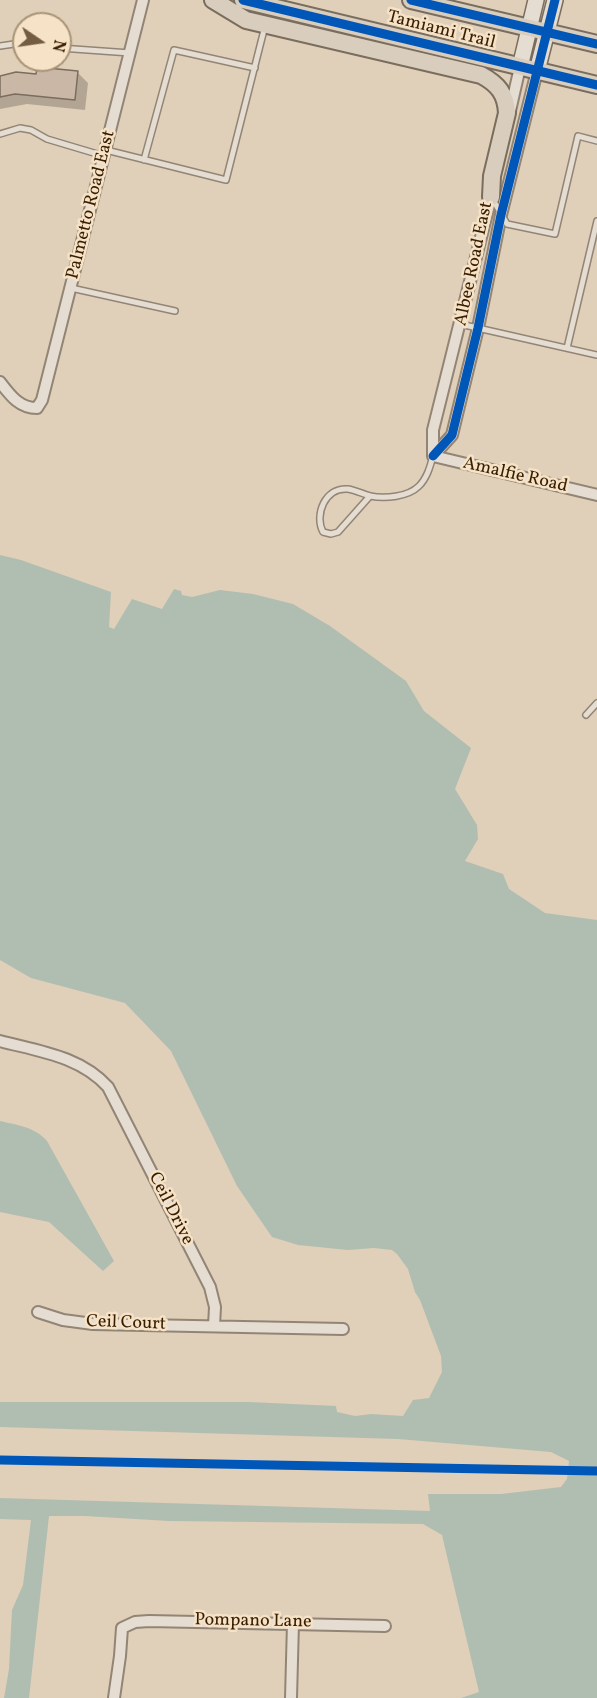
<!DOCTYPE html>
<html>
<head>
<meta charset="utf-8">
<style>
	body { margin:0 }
	#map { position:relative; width:597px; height:1698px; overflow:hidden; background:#e0cfb9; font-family:Vollkorn,serif }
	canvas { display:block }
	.north { position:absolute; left:12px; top:12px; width:60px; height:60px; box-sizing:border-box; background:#f5e2c7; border:2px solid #a99477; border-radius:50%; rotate:103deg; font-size:16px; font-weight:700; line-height:24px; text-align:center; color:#381e00 }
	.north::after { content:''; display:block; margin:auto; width:21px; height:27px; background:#735c41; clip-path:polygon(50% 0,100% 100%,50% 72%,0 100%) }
</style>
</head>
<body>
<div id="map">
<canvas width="597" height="1698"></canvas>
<div class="north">N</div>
</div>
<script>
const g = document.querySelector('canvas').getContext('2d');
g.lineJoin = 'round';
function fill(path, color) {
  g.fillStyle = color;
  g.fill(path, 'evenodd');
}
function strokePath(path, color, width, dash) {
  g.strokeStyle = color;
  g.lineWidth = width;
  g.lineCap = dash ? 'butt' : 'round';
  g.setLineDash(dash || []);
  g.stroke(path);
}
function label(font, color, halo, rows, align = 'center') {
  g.font = font + ' Vollkorn,serif';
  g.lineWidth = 5;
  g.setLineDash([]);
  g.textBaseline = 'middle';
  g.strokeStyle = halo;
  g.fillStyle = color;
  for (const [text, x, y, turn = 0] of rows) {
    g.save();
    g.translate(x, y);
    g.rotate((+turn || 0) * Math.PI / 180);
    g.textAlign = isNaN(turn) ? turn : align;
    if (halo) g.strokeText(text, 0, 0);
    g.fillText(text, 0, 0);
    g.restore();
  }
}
const water = new Path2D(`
	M0 555 21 560 111 592 109 627 114 629 132 599 162 609 174 589 181 591 182 595 192 597 220 590 253 594 293 604 330 626 406 681 424 711 471 748 455 789 477 825 478 839 465 861 503 874 509 889 545 913 597 920V1698H461L479 1692 442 1535 423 1524 169 1521 85 1516H49L29 1698H4L9 1669 12 1610 23 1585 31 1520 0 1519V1498L430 1511 428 1494H501L561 1487 567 1479 569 1461 551 1452 398 1439 0 1427V1402H249L336 1406 337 1412 355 1416 371 1414 403 1416 413 1400 429 1398 442 1372 441 1356 420 1300 415 1292 408 1269 397 1254 392 1250 374 1248 348 1250 298 1245 272 1237 237 1186 171 1051 125 1003 31 978 0 960Z
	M0 1121C17 1125 35 1127 47 1141L114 1261 103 1271 49 1222 0 1212Z`);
const shadow = new Path2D(`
	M77 72 88 83 85 110 27 104 0 109V77Z`);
const building = new Path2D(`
	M37 67 78 71 75 100 15 94 0 97V76L16 72 36 74Z`);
const lane = new Path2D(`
	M0 46 14 44 24 45
	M60 48 130 53
	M0 134 20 128 31 130 47 139 104 156
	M106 150 226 180 265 26
	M144 160 174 50 255 68
	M492 198 507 224 555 234 578 136 597 141
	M71 288 175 311
	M460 324 597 355
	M567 348 597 221
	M370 496 338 532 331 534 323 532C314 515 325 487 348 489 355 490 363 494 370 496 385 499 408 497 419 486 427 478 430 467 433 456
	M586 715 597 703`);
const street = new Path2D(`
	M510 111 520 67
	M0 382C10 395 19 408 37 408L42 400 143 0
	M433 456 452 435 478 328 501 215 537 71
	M433 456V430L492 193
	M433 456 597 495
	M0 1041C38 1051 80 1056 108 1087L210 1287 215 1307 214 1326
	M38 1312 63 1320 93 1324 343 1329
	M114 1698 120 1656 122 1628 135 1622 149 1621 385 1626
	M291 1698 293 1623`);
const secondary = new Path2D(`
	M520 67 536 0
	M537 71 555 0`);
const primary = new Path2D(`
	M213 0 246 20 481 75C498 84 506 94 507 113L492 176 491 197
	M243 0 597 85
	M411 0 597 44`);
const cycleway = new Path2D(`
	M243 0 597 85
	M411 0 597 44
	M433 456 452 435 478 328 501 215 555 0
	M0 1460 597 1471`);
const streetNames = [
	["Tamiami Trail",441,31,14],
	["Palmetto Road East",92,205,-76],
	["Albee Road East",475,264,-78],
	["Amalfie Road",515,476,13],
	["Ceil Drive",170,1209,63],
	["Ceil Court",126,1324,2],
	["Pompano Lane",253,1622,1]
];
fill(water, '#b0beb1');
fill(shadow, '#0003');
fill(building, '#cbb7a5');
strokePath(building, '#7a6d5d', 1.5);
strokePath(lane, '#928575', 8);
strokePath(street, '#928575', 14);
strokePath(secondary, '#7a6d5d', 18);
strokePath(primary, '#7a6d5d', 20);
strokePath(lane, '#e5ddd2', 5);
strokePath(street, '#e5ddd2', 10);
strokePath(secondary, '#e5ddd2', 15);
strokePath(primary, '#d9cdbd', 16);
strokePath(cycleway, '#0057b8', 9);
label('18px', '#381e00', '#f5e2c7', streetNames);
</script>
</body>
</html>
